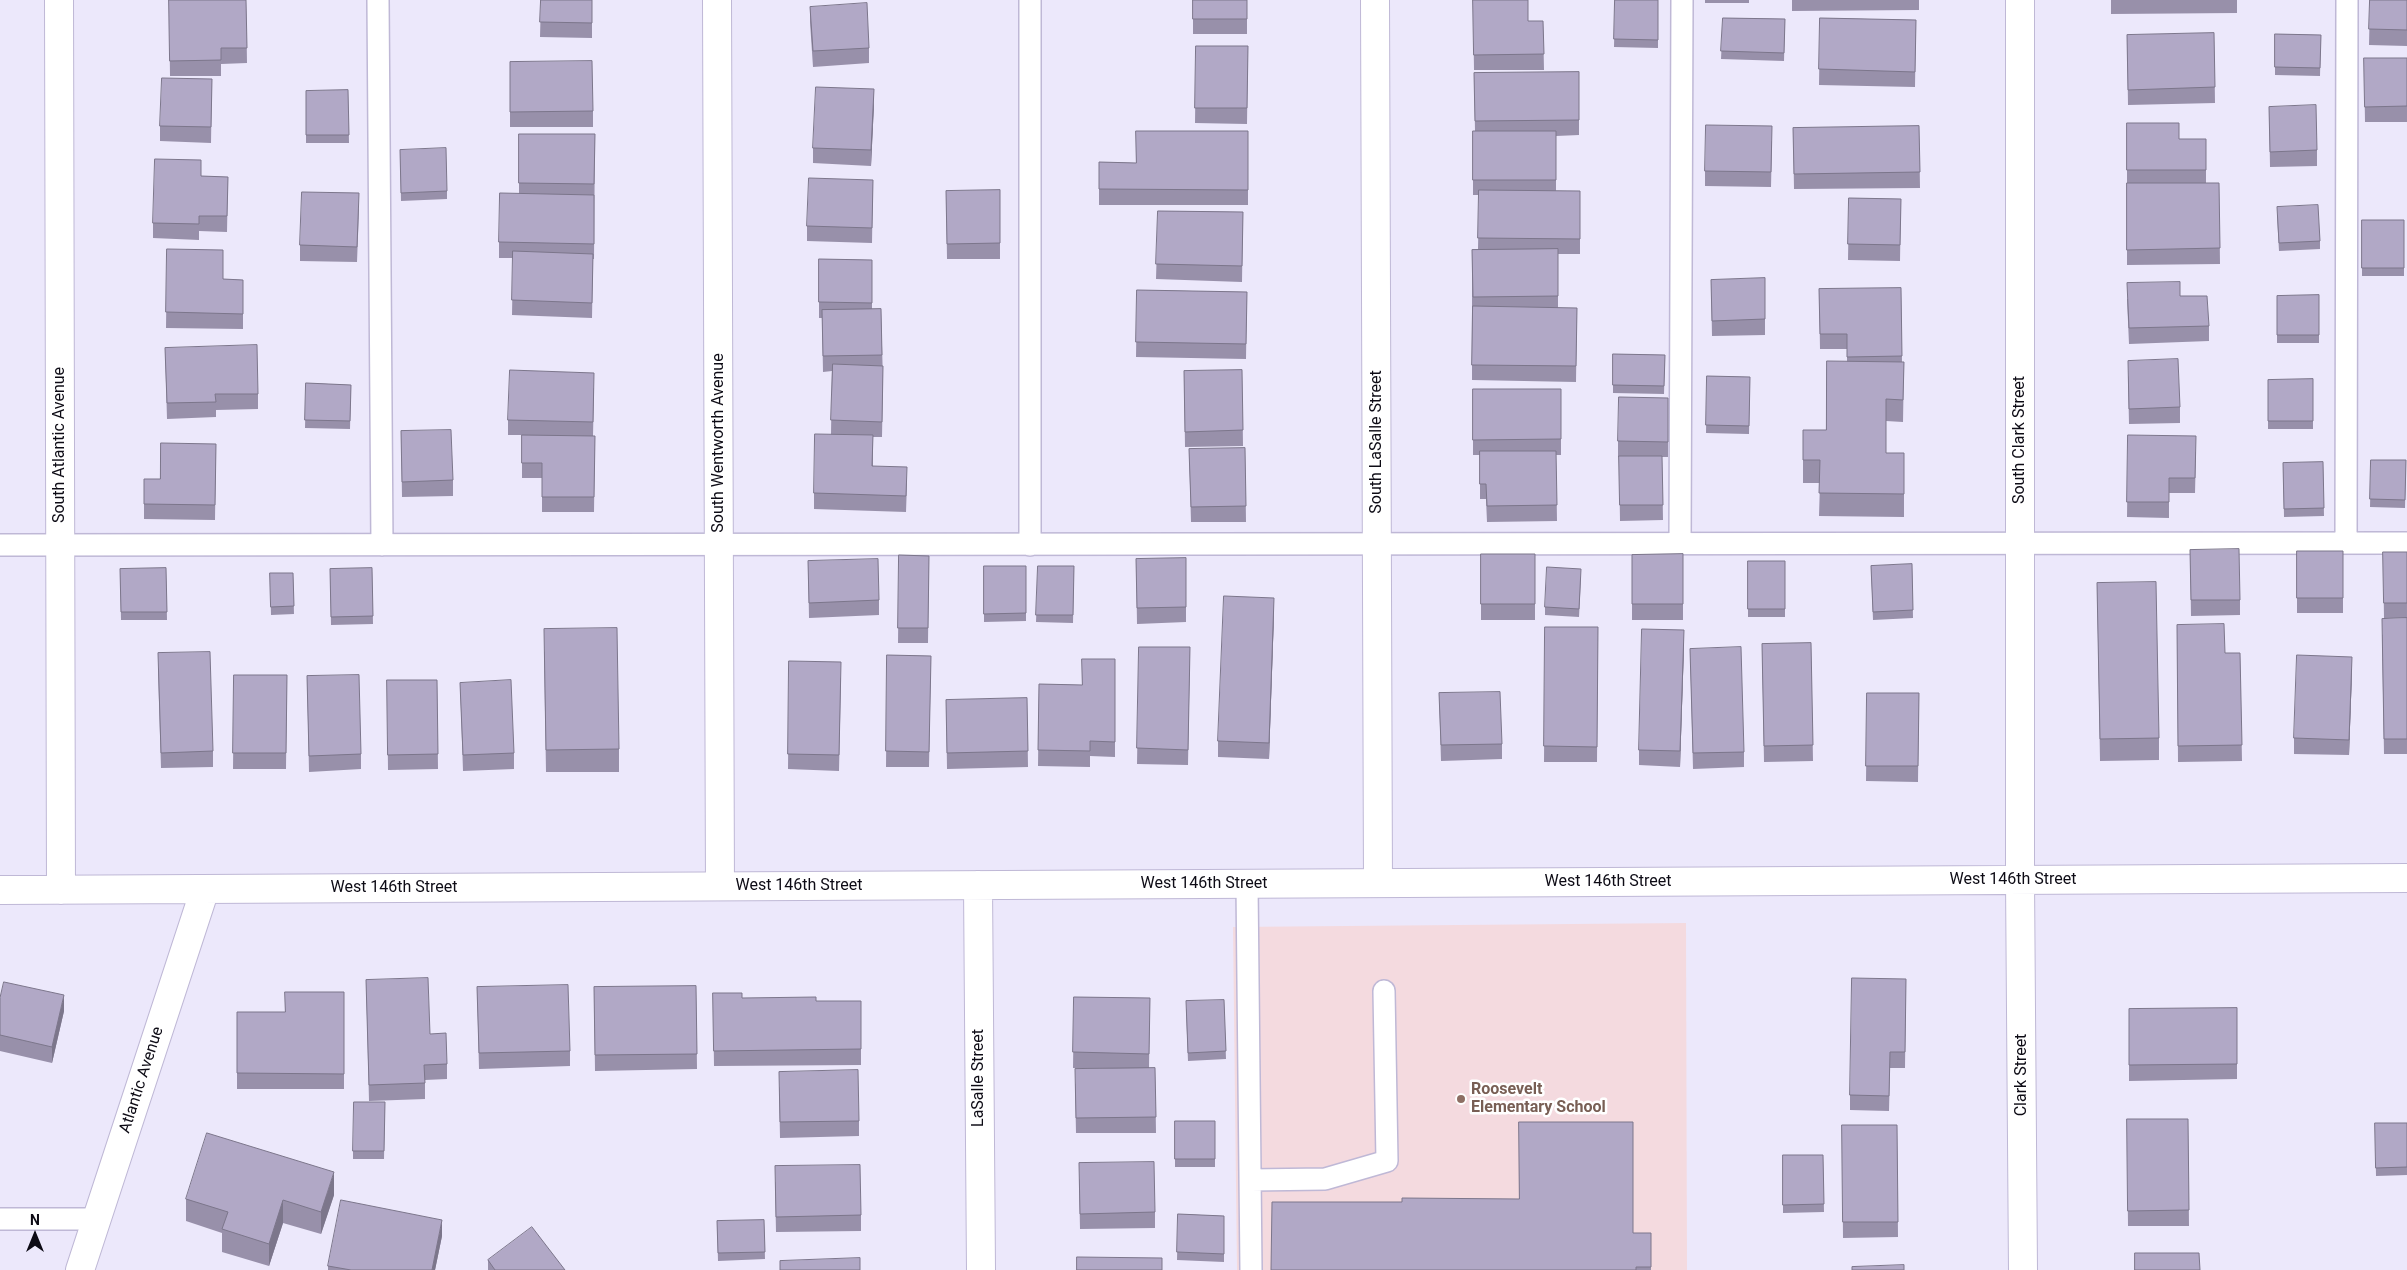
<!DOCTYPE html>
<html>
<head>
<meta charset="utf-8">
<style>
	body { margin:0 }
	#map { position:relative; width:2407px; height:1270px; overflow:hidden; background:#ece8fb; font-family:Roboto,sans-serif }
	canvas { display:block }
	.north { position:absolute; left:10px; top:1210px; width:50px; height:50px; -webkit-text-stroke:4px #fff; paint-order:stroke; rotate:0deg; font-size:14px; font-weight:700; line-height:20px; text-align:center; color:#0d0b15 }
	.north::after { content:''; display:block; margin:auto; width:18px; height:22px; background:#0d0b15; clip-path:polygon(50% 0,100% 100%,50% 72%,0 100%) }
</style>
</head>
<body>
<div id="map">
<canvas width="2407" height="1270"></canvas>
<div class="north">N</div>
</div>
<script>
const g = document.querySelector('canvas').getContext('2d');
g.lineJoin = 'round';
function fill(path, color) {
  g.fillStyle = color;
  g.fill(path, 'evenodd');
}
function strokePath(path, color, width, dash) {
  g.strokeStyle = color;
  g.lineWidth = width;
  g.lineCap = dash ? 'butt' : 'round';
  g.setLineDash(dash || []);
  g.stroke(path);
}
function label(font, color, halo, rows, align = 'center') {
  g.font = font + ' Roboto,sans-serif';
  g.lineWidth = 5;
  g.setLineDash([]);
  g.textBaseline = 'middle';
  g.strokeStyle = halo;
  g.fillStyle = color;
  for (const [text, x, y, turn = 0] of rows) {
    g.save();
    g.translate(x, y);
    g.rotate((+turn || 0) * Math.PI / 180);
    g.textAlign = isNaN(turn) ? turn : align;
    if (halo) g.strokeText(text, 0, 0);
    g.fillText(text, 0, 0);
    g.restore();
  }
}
const education = new Path2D(`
	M1686 923 1687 1270H1237L1233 927Z`);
const lane = new Path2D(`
	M378 0 382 545
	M1030 0V545
	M2346 543 2347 0
	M1680 544 1682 0
	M0 545 2407 543
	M1247 884 1251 1270
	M1251 1180 1325 1179 1387 1161 1384 991
	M0 1219H96`);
const street = new Path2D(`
	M59 0 61 890
	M717 0 720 886
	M1375 0 1378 883
	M2020 0V880L2023 1270
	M978 885 981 1270
	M0 890 2407 878
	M80 1270 205 889`);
const wall = new Path2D(`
	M169 0H246L247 63 221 64V76H170Z
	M541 0H592V38L540 37Z
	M1193 0H1247V34H1193Z
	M1473 0 1528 21H1543L1544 70H1474Z
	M1615 0H1658V48L1614 47Z
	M1705 0H1749V3H1705Z
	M1792 0H1919V10L1792 11Z
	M2111 0H2237V13L2111 14Z
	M2370 0H2407V46L2369 45Z
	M810 7 869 48V63L813 67 810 22Z
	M1723 18 1785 19 1784 61 1721 59Z
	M1820 18 1916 20 1915 87 1819 85Z
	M2214 33 2215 103 2128 105 2127 35Z
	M2275 34 2321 35 2320 76 2275 75Z
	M1196 46H1248L1247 124 1195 123Z
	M2364 58H2407V122H2365Z
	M510 62 593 111V127H510Z
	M1579 72V135L1556 136V191H1580V254H1558V308H1577L1576 382 1472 380V250L1478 249 1479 195H1473V131H1475L1474 73Z
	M212 79 211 143 160 141V126Z
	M348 90 349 143H306V91Z
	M874 104 871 166 813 163V148Z
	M2269 107 2317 150V166L2270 167Z
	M2127 123 2179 139H2206V183H2219L2220 264 2127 265Z
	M1919 126 1920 188 1794 189 1793 128Z
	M1248 131V205H1099V162L1136 163Z
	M519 134H595L594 259H593L592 318 512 315 513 258H499V242L519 194Z
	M1772 141 1771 187 1705 186V171Z
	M400 150 447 191V199L401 201Z
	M201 176 228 177 227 232 199 231V240L153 238V223Z
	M873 180 872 243 807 241V226Z
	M1000 190V259H947L946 191Z
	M1849 198 1901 199 1900 261 1848 260Z
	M359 209 357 262 300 261V245Z
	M1158 211 1243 212 1242 282 1156 279Z
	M2277 215 2320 241V249L2279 251Z
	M2362 220H2404V276H2362Z
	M167 249 223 279 243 280V329L166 328Z
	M819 259 872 260V309H881L883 381 882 437H873V466L907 483 906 512 814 509V493L831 434 832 371 823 372 822 318H819Z
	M1765 278V335L1712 336 1711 280Z
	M1901 288 1902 362H1904L1903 422 1886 421V453H1904V517L1819 516 1820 483H1803V430H1826L1847 361V349H1820L1819 289Z
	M1137 290 1247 292 1246 359 1136 357Z
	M2319 295V343H2277V296Z
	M2180 296 2209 326V341L2129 344 2127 299Z
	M165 348 258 394V409L216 410V417L167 419Z
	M1613 354 1665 355 1664 394 1613 393Z
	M1242 370 1243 446 1185 447 1184 371Z
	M1707 376 1750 377 1749 434 1706 433Z
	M2128 376 2180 407V423L2129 424Z
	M2313 379V429H2268V380Z
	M306 383 351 385 350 429 305 428Z
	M594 388 593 436H595L594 512H542V478H522V435H508V420Z
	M1473 389H1561V455H1556L1557 521 1487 522 1486 499H1480V455H1473Z
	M1668 398V457H1662L1663 520 1620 521 1619 457H1618V441Z
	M401 431 453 480V496L402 497Z
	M2128 435 2196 452 2195 493H2169V518L2127 517Z
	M216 444 215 520 144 519V479H160Z
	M1245 448 1246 522H1191L1189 449Z
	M2371 460H2406L2405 508 2370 507Z
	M2323 462 2324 516 2284 517 2283 463Z
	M2190 550 2240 600V615L2191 616Z
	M2297 551H2343V613H2297Z
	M2383 552H2407V618H2384Z
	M1481 554H1535V620H1481Z
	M1683 554V620H1632V555Z
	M899 555 929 556 928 643H898Z
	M1186 558V622L1137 624 1136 559Z
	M808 561 879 600V615L809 618Z
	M1748 561H1785V617H1748Z
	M1912 564 1913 618 1873 620 1871 566Z
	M984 566H1026V621L984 622Z
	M1038 566H1074L1073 623 1036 622Z
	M166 568 167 620H121L120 569Z
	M372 568 373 624 331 625 330 569Z
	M270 573H293L294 614 271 615Z
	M1581 577 1579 617 1545 615V607Z
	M2097 583 2159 738V760L2100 761Z
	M1274 614 1269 759 1218 757V741Z
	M2407 618V754H2384L2382 635Z
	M2177 625 2225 653H2240L2242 761 2178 762Z
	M1545 627H1598L1597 762H1544Z
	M1811 643 1813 761 1764 762 1762 644Z
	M1684 646 1680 767 1639 765V750Z
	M1139 647H1190L1188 765 1137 764Z
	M1690 649 1744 752V767L1693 769Z
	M544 651 619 749V772H546Z
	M887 655 931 656 929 767H886Z
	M1115 659V757L1090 756V767L1038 766 1039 684 1082 685Z
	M789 661 841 678 839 771 788 769Z
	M158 669 213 751V767L161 768Z
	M2352 672 2349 755 2294 754V738Z
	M234 675H287L286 769H233Z
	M307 676 361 754V769L309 772Z
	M387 680H437L438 769 388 770Z
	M460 683 514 753V769L463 771Z
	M1439 693 1502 744V759L1441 761Z
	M1867 693H1919L1918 782 1866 781Z
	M1027 698 1028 767 947 769 946 700Z
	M1906 979 1905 1068H1890L1889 1111 1850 1110V1095Z
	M366 980 430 1034 447 1064V1079L425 1080V1099L369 1101Z
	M696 986 697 1069 595 1071 594 987Z
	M477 987 570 1051V1066L479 1069Z
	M344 992V1089H237V1012H285Z
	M713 993 742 998 816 1001H861V1065L714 1066Z
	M1074 997 1150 998 1149 1068H1155L1156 1133H1076L1075 1084 1112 1069 1073 1068Z
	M0 998 64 1011 52 1063 0 1051Z
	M1224 1000 1226 1059 1188 1061 1186 1009Z
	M2237 1008V1079L2129 1081V1009Z
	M779 1087 859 1121V1136L780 1138Z
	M385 1102 384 1159H353V1151Z
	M2127 1119H2188L2189 1226H2128Z
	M1175 1121H1215V1167H1175Z
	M2375 1123H2407V1175L2376 1176Z
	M1842 1125H1897L1898 1237 1843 1238Z
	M1783 1155H1823L1824 1212 1783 1213Z
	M1079 1179 1155 1212V1228L1080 1229Z
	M775 1182 861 1215V1231L776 1232Z
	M334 1195 321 1234 283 1223 269 1266 222 1252V1233L186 1221V1199Z
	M1178 1214 1224 1216V1262L1177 1260Z
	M764 1220 765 1259 718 1261 717 1221Z
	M1633 1233H1651V1270H1271Z
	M442 1236 435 1270H328V1266Z
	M488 1260 565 1270H488Z`);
const shadedWall = new Path2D(`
	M874 89V104L871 166V150Z
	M1274 598V614L1269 759V743Z
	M1684 630V646L1680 767V751Z
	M2352 657V672L2349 755V740Z
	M64 995V1011L52 1063V1047Z
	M334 1172V1195L321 1234V1212Z
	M283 1200V1223L269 1266V1244Z
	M442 1220V1236L435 1270H432Z`);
const building = new Path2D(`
	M169 0H246L247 48H221V60L170 61Z
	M541 0H592V23L540 22Z
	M1193 0H1247V19H1193Z
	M1473 0H1528V21H1543L1544 54 1474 55Z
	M1615 0H1658V40L1614 39Z
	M2370 0H2407V30L2369 29Z
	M867 3 869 48 813 51 810 7Z
	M1723 18 1785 19 1784 53 1721 51Z
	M1820 18 1916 20 1915 72 1819 69Z
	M2214 33 2215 87 2128 90 2127 35Z
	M2275 34 2321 35 2320 68 2275 67Z
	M1196 46H1248L1247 108H1195Z
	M2364 58H2407V106L2365 107Z
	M592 61 593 111 510 112V62Z
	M1579 72V120L1475 121 1474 73Z
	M162 78 212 79 211 127 160 126Z
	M816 87 874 89 871 150 813 148Z
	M348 90 349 135H306V91Z
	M2316 105 2317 150 2270 152 2269 107Z
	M2127 123H2179V139H2206V170H2127Z
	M1706 125 1772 126 1771 172 1705 171Z
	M1919 126 1920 172 1794 174 1793 128Z
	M1136 131H1248V190L1099 189V162L1136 163Z
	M1473 131H1556V180H1473Z
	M519 134H595L594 184 519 183Z
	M446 148 447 191 401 193 400 150Z
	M155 159 201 160V176L228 177 227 216H199V224L153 223Z
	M809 178 873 180 872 228 807 226Z
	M2127 183H2219L2220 248 2127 250Z
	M1000 190V243L947 244 946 191Z
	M1479 190 1580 191V239L1478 238Z
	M302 192 359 193 357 247 300 245Z
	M500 193 594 195V244L499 242Z
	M1849 198 1901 199 1900 245 1848 244Z
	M2318 205 2320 241 2279 243 2277 207Z
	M1158 211 1243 212 1242 266 1156 264Z
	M2362 220H2404V268H2362Z
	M167 249 223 250V279L243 280V314L166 312Z
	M1558 249V296L1473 297 1472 250Z
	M513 251 593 254 592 303 512 300Z
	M819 259 872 260V303L819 302Z
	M1765 278V319L1712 321 1711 280Z
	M2180 282V296H2207L2209 326 2129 328 2127 283Z
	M1901 288 1902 356 1847 357V334H1820L1819 289Z
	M1137 290 1247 292 1246 344 1136 342Z
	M2319 295V335H2277V296Z
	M1473 306 1577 308 1576 366 1472 365Z
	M881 309 882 355 823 356 822 310Z
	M257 345 258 394H215L216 402 167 403 165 348Z
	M1613 354 1665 355 1664 386 1613 385Z
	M2178 359 2180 407 2129 409 2128 361Z
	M1827 361 1904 362 1903 400 1886 399V453H1904V494L1819 493 1820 460H1803V430H1826Z
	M833 364 883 366 882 422 831 420Z
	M510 370 594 373 593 422 508 420Z
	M1242 370 1243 430 1185 432 1184 371Z
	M1707 376 1750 377 1749 426 1706 425Z
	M2313 379V421H2268V380Z
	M306 383 351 385 350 421 305 420Z
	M1473 389H1561V439L1473 440Z
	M1619 397 1668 398V442L1618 441Z
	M451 430 453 480 402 482 401 431Z
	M815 434 873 435 872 466 907 467 906 496 814 493Z
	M522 435 595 436 594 497H542V463H522Z
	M2128 435 2196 436 2195 478H2169V502H2127Z
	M161 443 216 444 215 505 144 504V479H160Z
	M1245 448 1246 506 1191 507 1189 449Z
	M1480 451H1556L1557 505 1487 506 1486 484H1480Z
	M1619 456H1662L1663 505H1620Z
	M2371 460H2406L2405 500 2370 499Z
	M2323 462 2324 508 2284 509 2283 463Z
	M2239 549 2240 600H2191L2190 550Z
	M2297 551H2343V598H2297Z
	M2383 552H2407V603H2384Z
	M1481 554H1535V604H1481Z
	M1683 554V604H1632V555Z
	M899 555 929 556 928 628H898Z
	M1186 558V607L1137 608 1136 559Z
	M878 559 879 600 809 603 808 561Z
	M1748 561H1785V609H1748Z
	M1912 564 1913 610 1873 612 1871 566Z
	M984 566H1026V613L984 614Z
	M1038 566H1074L1073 615H1036Z
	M1547 567 1581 569 1579 609 1545 607Z
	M166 568 167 612H121L120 569Z
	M372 568 373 616 331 617 330 569Z
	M270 573H293L294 606 271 607Z
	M2156 582 2159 738 2100 739 2097 583Z
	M1224 596 1274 598 1269 743 1218 741Z
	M2407 618V739H2384L2382 619Z
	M2224 624 2225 653H2240L2242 745 2178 746 2177 625Z
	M1545 627H1598L1597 747 1544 746Z
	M617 628 619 749 546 750 544 629Z
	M1642 629 1684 630 1680 751 1639 750Z
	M1811 643 1813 745 1764 746 1762 644Z
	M1139 647H1190L1188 750 1137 748Z
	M1741 647 1744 752 1693 753 1690 649Z
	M210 652 213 751 161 753 158 653Z
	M887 655 931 656 929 752 886 751Z
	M2297 655 2352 657 2349 740 2294 738Z
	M1082 659H1115V742L1090 741V751L1038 750 1039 684 1082 685Z
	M789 661 841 662 839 755 788 754Z
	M234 675H287L286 753H233Z
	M359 675 361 754 309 756 307 676Z
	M387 680H437L438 754 388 755Z
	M511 680 514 753 463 755 460 683Z
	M1500 692 1502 744 1441 745 1439 693Z
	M1867 693H1919L1918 766H1866Z
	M1027 698 1028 751 947 753 946 700Z
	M428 978 430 1034 446 1033 447 1064 424 1065 425 1083 369 1085 366 980Z
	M1852 978 1906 979 1905 1052H1890L1889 1096 1850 1095Z
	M4 982 64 995 52 1047 0 1035V998Z
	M568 985 570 1051 479 1053 477 987Z
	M696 986 697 1054 595 1055 594 987Z
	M285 992H344V1074L237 1073V1012H285Z
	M713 993H742V998L816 997V1001H861V1049L714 1051Z
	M1074 997 1150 998 1149 1054 1073 1052Z
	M1224 1000 1226 1051 1188 1053 1186 1001Z
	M2237 1008V1064L2129 1065V1009Z
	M1155 1068 1156 1117 1076 1118 1075 1069Z
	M858 1070 859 1121 780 1122 779 1072Z
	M354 1102H385L384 1151H353Z
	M2127 1119H2188L2189 1210 2128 1211Z
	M1175 1121H1215V1159H1175Z
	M1519 1122H1633V1233H1651V1267H1636V1270H1271L1272 1202H1402V1198L1519 1199Z
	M2375 1123H2407V1167L2376 1168Z
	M1842 1125H1897L1898 1222H1843Z
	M207 1133 334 1172 321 1212 283 1200 269 1244 222 1229 228 1212 186 1199Z
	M1783 1155H1823L1824 1204 1783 1205Z
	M1154 1162 1155 1212 1080 1214 1079 1163Z
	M860 1165 861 1215 776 1217 775 1166Z
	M341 1200 442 1220 432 1270H351L328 1266Z
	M1178 1214 1224 1216V1254L1177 1252Z
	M764 1220 765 1252 718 1253 717 1221Z
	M532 1227 565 1270H495L488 1260Z
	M2135 1253H2199L2200 1270H2135Z
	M1077 1257 1162 1258V1270H1077Z
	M860 1258V1270H780V1261Z
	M1904 1265V1270H1852V1267Z`);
const markers = [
	[1461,1099,5,"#8d6e63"]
];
const streetNames = [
	["South Clark Street",2020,440,-90],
	["South LaSalle Street",1377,442,-90],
	["South Wentworth Avenue",719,443,-90],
	["South Atlantic Avenue",60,445,-90],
	["West 146th Street",2013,880],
	["West 146th Street",1608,882],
	["West 146th Street",1204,884],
	["West 146th Street",799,886],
	["West 146th Street",394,888],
	["Clark Street",2022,1075,-90],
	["LaSalle Street",979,1078,-90],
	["Atlantic Avenue",142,1080,-72]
];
const educationNames = [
	["Roosevelt",1471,1090],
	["Elementary School",1471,1108]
];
fill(education, '#f4dadf');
strokePath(lane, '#bfb8d6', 24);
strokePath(street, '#bfb8d6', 30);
strokePath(lane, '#fff', 21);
strokePath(street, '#fff', 28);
fill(wall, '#9890aa');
fill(shadedWall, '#7c768b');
fill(building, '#b1a8c6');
strokePath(building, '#7c768b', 1);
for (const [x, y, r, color] of markers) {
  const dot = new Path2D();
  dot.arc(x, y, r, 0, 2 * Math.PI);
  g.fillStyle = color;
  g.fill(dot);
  strokePath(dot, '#fff', 2);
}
label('16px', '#0d0b15', '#fff', streetNames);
label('bold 16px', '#785e54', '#fff', educationNames, 'left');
</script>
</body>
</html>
